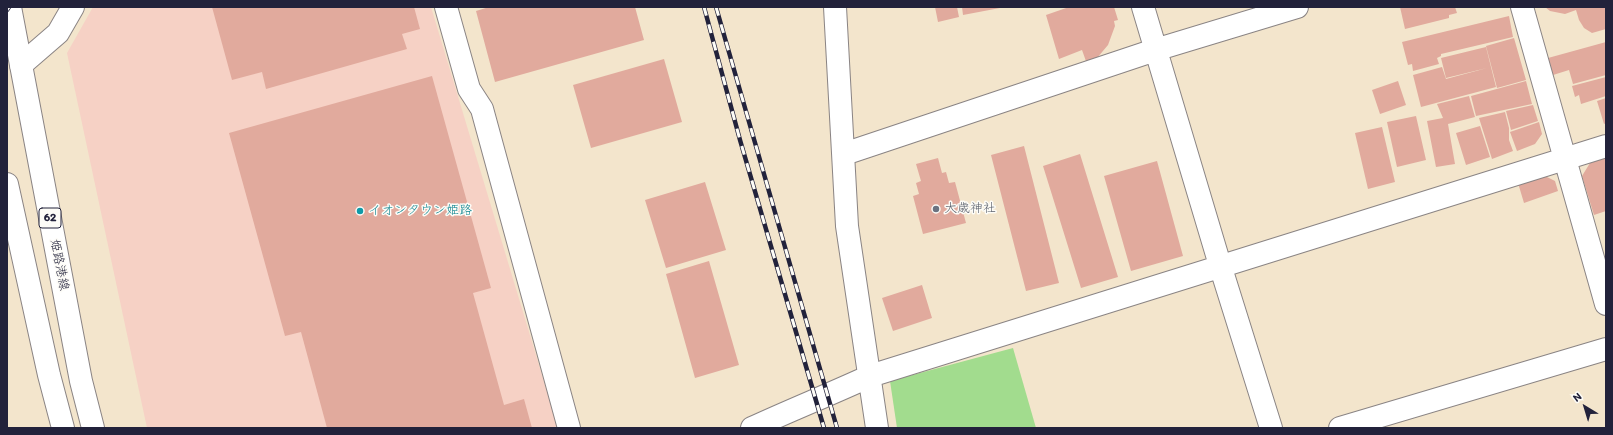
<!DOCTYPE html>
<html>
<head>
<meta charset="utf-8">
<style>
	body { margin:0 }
	#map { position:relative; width:1613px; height:435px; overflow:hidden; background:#f3e5cc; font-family:Itim,sans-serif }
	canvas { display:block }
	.frame { position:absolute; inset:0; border:8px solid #22223b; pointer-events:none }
	.north { position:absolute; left:1565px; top:387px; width:40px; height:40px; -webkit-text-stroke:3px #fdfcf7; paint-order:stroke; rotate:322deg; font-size:11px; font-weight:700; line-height:16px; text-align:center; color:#22223b }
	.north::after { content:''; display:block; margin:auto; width:14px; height:18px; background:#22223b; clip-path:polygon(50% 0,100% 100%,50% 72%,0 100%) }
</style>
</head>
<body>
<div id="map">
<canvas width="1613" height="435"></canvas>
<div class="frame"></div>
<div class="north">N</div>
</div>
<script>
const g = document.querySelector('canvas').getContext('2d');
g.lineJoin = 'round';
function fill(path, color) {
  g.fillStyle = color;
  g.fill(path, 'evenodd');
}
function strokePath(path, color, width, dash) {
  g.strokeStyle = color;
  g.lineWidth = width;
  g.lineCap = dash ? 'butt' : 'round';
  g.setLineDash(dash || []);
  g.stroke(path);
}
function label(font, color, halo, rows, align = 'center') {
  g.font = font + ' Itim,"Klee One",sans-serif';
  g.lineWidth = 3;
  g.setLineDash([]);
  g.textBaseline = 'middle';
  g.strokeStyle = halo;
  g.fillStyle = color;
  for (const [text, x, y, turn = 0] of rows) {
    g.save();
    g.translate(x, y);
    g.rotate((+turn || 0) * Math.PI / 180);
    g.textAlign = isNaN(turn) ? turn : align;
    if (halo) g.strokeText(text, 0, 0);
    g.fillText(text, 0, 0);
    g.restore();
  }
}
const built = new Path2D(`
	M93 7H431L558 428H147L67 53Z`);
const green = new Path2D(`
	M1013 348 1036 428H897L890 381Z`);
const building = new Path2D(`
	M212 7H414L420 29 402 34 407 49 266 89 262 72 232 80Z
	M489 7H635L644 40 495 82 476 11Z
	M935 7H957L959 17 938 22Z
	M962 7H1000V8L963 15Z
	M1069 7H1114L1118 20 1114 21 1115 26 1108 45 1097 58 1087 64 1082 50 1059 59 1046 15Z
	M1400 7H1455L1457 13 1449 15V18L1405 29Z
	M1545 7H1606V29L1592 33 1584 28 1579 20 1576 10 1565 14 1550 11Z
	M1509 16 1513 37 1441 54V56L1437 58 1439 64 1413 71 1412 64 1408 65 1402 42Z
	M1514 38 1526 80 1497 88 1486 46Z
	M1606 42V75L1573 84 1569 70 1553 75 1548 58Z
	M1486 47 1496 87 1421 107 1413 75 1442 67 1446 79 1487 68 1446 78 1441 58Z
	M664 59 682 122 591 148 573 85Z
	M432 76 491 288 473 293 504 405 524 399 532 428H327L301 332 285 336 229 133Z
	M1606 77V96L1581 104 1579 95 1575 97 1572 86Z
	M1398 81 1406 105 1380 114 1372 90Z
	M1526 81 1532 104 1476 116 1471 96Z
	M1469 96 1475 117 1448 124 1455 164 1436 167 1427 121 1443 118 1437 104Z
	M1606 98V123L1604 124 1597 101Z
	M1533 105 1538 121 1511 130 1506 111Z
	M1505 112 1509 128V140L1513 151 1492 159 1479 118Z
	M1416 116 1426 160 1397 167 1387 122Z
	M1539 122 1542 134 1535 144 1517 151 1510 132Z
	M1480 126 1490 157 1466 165 1456 133Z
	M1382 127 1395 182 1368 189 1355 133Z
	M1024 146 1059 283 1026 291 991 155Z
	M1080 154 1118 277 1081 288 1043 166Z
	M938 158 942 173 946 172 949 183 955 182 966 223 923 234 913 196 919 194 916 183 921 181 916 164Z
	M1606 158V211L1594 215 1582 176 1590 163Z
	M1157 161 1183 256 1131 271 1104 176Z
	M1543 175 1555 181 1558 191 1524 203 1518 183Z
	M705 182 726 250 666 268 645 200Z
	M709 261 739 365 695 378 666 274Z
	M922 285 932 318 893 331 882 298Z`);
const minor = new Path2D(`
	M446 7 469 89 482 109 569 428
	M835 7 847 226 877 428
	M1143 7 1220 265 1271 428
	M1522 7 1606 304
	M21 65 58 33 73 7
	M844 154 1155 50 1297 7
	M752 428C791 410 831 394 870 376L1606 146
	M1340 428 1606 349`);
const major = new Path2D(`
	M10 7 81 381 93 428
	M7 184 49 375 63 428`);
const rail = new Path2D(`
	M704 7 740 140 824 428
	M716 7 837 428
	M7 10 9 7`);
const markers = [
	[936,209,4,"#6b7280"],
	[360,211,4,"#0f9aa8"]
];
const shields = [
	[50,218,22]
];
const shieldNames = [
	["62",50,218]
];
const worshipNames = [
	["大歳神社",944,209]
];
const cultureNames = [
	["イオンタウン姫路",368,211]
];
const streetNames = [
	["姫路港線",59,265,79]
];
fill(built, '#f6d1c5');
fill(green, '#a2dc8e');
fill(building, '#e1aa9d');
strokePath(minor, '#8a8484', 24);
strokePath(major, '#8a8484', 24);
strokePath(minor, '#fff', 22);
strokePath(major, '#fff', 22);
strokePath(rail, '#22223b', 4.5);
strokePath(rail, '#fdfcf7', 3, [9]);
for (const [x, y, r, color] of markers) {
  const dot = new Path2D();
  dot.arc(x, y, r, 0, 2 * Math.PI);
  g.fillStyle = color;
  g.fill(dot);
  strokePath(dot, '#fdfcf7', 1.5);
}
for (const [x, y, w] of shields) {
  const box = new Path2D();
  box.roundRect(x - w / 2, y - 10, w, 20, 3);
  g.fillStyle = '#fdfcf7';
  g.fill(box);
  strokePath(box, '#22223b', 1);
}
label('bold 12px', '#22223b', null, shieldNames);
label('13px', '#5b616d', '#fdfcf7', worshipNames, 'left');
label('13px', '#0d838f', '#fdfcf7', cultureNames, 'left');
label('13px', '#22223b', '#fdfcf7', streetNames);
</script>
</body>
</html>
